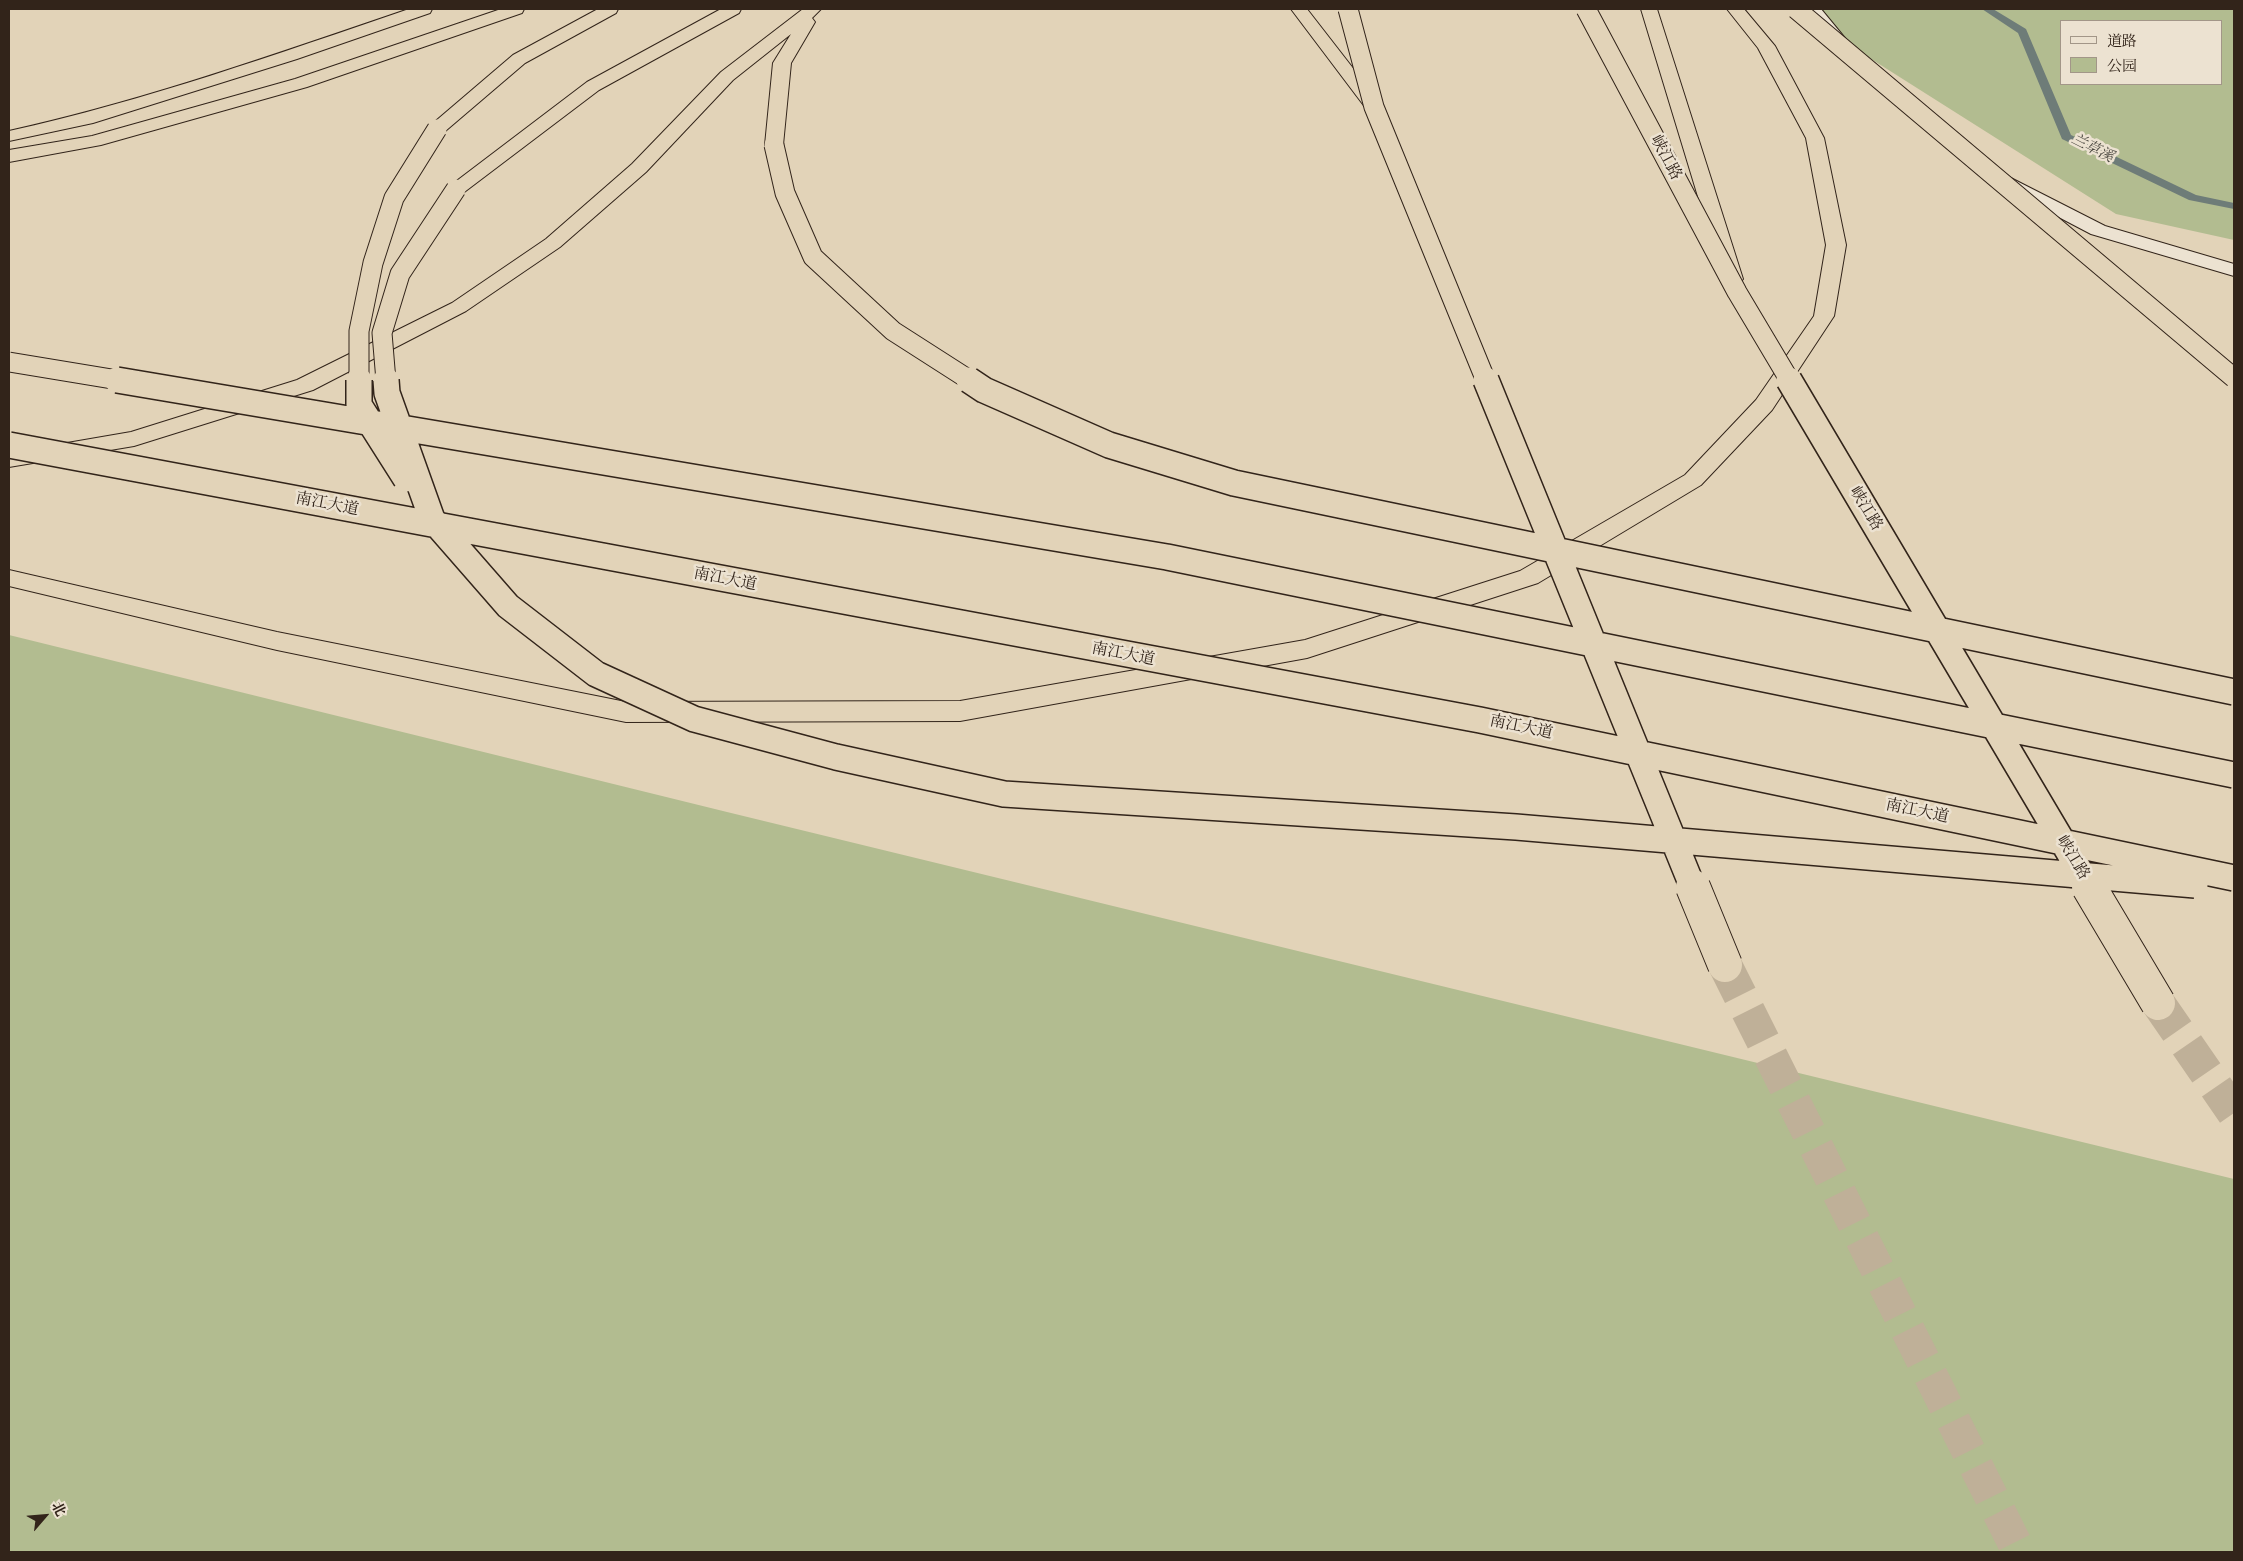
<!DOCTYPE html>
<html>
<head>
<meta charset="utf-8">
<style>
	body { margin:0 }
	#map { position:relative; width:2243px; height:1561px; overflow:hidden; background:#e2d3b8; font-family:"IM FELL Double Pica","Noto Serif SC",serif }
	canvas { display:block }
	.frame { position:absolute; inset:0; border:10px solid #32241a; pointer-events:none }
	.legend { position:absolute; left:2060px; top:20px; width:162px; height:65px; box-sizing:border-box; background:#ece2d1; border:1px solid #a29688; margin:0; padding:6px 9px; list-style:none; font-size:15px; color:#32241a }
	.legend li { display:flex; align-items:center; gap:10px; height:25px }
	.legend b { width:25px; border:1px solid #a29688 }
	.north { position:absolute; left:20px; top:1491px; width:50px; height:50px; -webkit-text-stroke:4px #ece2d1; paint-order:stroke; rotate:63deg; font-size:14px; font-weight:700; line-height:20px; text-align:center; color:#32241a }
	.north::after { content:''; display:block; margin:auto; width:18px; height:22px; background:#32241a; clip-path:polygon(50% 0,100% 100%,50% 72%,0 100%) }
</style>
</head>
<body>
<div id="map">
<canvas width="2243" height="1561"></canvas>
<div class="frame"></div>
<ul class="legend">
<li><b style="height:6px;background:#ece2d1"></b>道路</li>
<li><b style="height:14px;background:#b2bc90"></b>公园</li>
</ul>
<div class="north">北</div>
</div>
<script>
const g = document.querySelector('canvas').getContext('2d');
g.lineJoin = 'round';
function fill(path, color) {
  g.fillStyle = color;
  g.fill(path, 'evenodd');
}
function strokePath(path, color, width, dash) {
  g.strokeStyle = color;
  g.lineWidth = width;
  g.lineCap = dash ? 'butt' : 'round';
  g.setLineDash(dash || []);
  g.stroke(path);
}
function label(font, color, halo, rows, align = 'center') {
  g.font = font + ' "IM FELL Double Pica","Noto Serif SC",serif';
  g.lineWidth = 5;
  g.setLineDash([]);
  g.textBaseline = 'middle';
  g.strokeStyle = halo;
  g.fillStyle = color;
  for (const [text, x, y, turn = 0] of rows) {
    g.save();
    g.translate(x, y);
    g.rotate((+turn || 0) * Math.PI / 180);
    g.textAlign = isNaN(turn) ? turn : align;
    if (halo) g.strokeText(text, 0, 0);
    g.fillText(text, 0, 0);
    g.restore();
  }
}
const green = new Path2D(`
	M1810 9H2234V240L2116 214 1838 38ZM2062 21H2222V84H2062Z
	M9 635 727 812 2234 1179V1552H9Z`);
const stream = new Path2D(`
	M1982 9H1993L2026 29 2071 135 2196 195 2234 203V209L2189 200 2062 139 2018 33Z`);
const highwayTunnel = new Path2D(`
	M1725 965 2019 1552
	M2158 1003 2234 1113`);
const secondary = new Path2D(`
	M1805 9H1821L1849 43 1846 47H1834Z
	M1997 171 2105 226 2234 264V276L2091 234 1990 181 1988 177 1990 173Z`);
const highway = new Path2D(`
	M409 9H432L430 13 297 59 93 123 9 141V131C145 101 277 54 409 9Z
	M501 9H524L522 13 307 87 101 145 9 162V150L92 136 295 79Z
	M598 9H618L616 13 525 63 443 133H431L428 129 431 125 513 55Z
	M721 9H741L739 13 599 90 463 193H449L446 189 587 82Z
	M803 9H821L812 18 815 22 791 63 783 145 781 149H767L765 145 773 63 791 34 733 80 646 172 560 247 466 311 313 390 134 446 9 467V453L131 432 297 380 452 303 546 239 632 164 721 72Z
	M1291 9H1307L1380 103 1383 107 1380 111H1368Z
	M1641 9H1657L1743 279 1740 283 1733 285 1726 283 1723 279Z
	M1727 9H1744L1775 46 1824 138 1846 245 1834 316 1772 410 1701 485 1538 583 1307 658 960 721 626 722 277 650 9 586V570L277 632 626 702 960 701 1305 640 1520 571 1685 475 1756 400 1814 316 1826 245 1806 138 1758 48Z`);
const highwayBridgeFar2 = new Path2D(`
	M1348 9 1374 107 1486 381
	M1586 9 1737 292 1790 381
	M1796 9 2234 378
	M774 145 785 193 813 257 893 331 971 381
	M9 362 124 381
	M359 381V331L373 263 394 198 437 129
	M386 381 382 333 400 274 456 189`);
const highwayBridgeFar1 = new Path2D(`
	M117 380 1167 557 2234 775
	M359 380V405L406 479
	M386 380 387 393 432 519 508 606 596 674 694 719 836 757 1004 794 1516 827 2195 885
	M969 380 984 390 1109 445 1234 483 2234 692
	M1486 380 1693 888
	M1789 380 2090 888
	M9 445 1480 720 2234 878`);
const highwayBridge = new Path2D(`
	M1693 887 1725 965
	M2089 887 2158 1003`);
const farWaternames = [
	["兰草溪",2092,149,27]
];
const streetNames = [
	["峡江路",1665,158,62],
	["南江大道",327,505,11],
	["峡江路",1865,509,59],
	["南江大道",725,580,11],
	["南江大道",1123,655,11],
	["南江大道",1521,728,12],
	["南江大道",1917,812,12],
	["峡江路",2072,858,59]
];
fill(green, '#b2bc90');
fill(stream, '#6e7c78');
strokePath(highwayTunnel, '#bfb098', 34, [34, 17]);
strokePath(secondary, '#32241a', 2);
strokePath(highway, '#32241a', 2);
fill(secondary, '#ece2d1');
fill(highway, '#e2d3b8');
strokePath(highwayBridgeFar2, '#32241a', 21, []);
strokePath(highwayBridgeFar1, '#32241a', 28, []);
strokePath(highwayBridge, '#32241a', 36, []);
strokePath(highwayBridgeFar2, '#e2d3b8', 19);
strokePath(highwayBridgeFar1, '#e2d3b8', 25);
strokePath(highwayBridge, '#e2d3b8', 34);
label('italic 15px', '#4b4841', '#ece2d1', farWaternames);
label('16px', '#32241a', '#ece2d1', streetNames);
</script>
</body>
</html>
